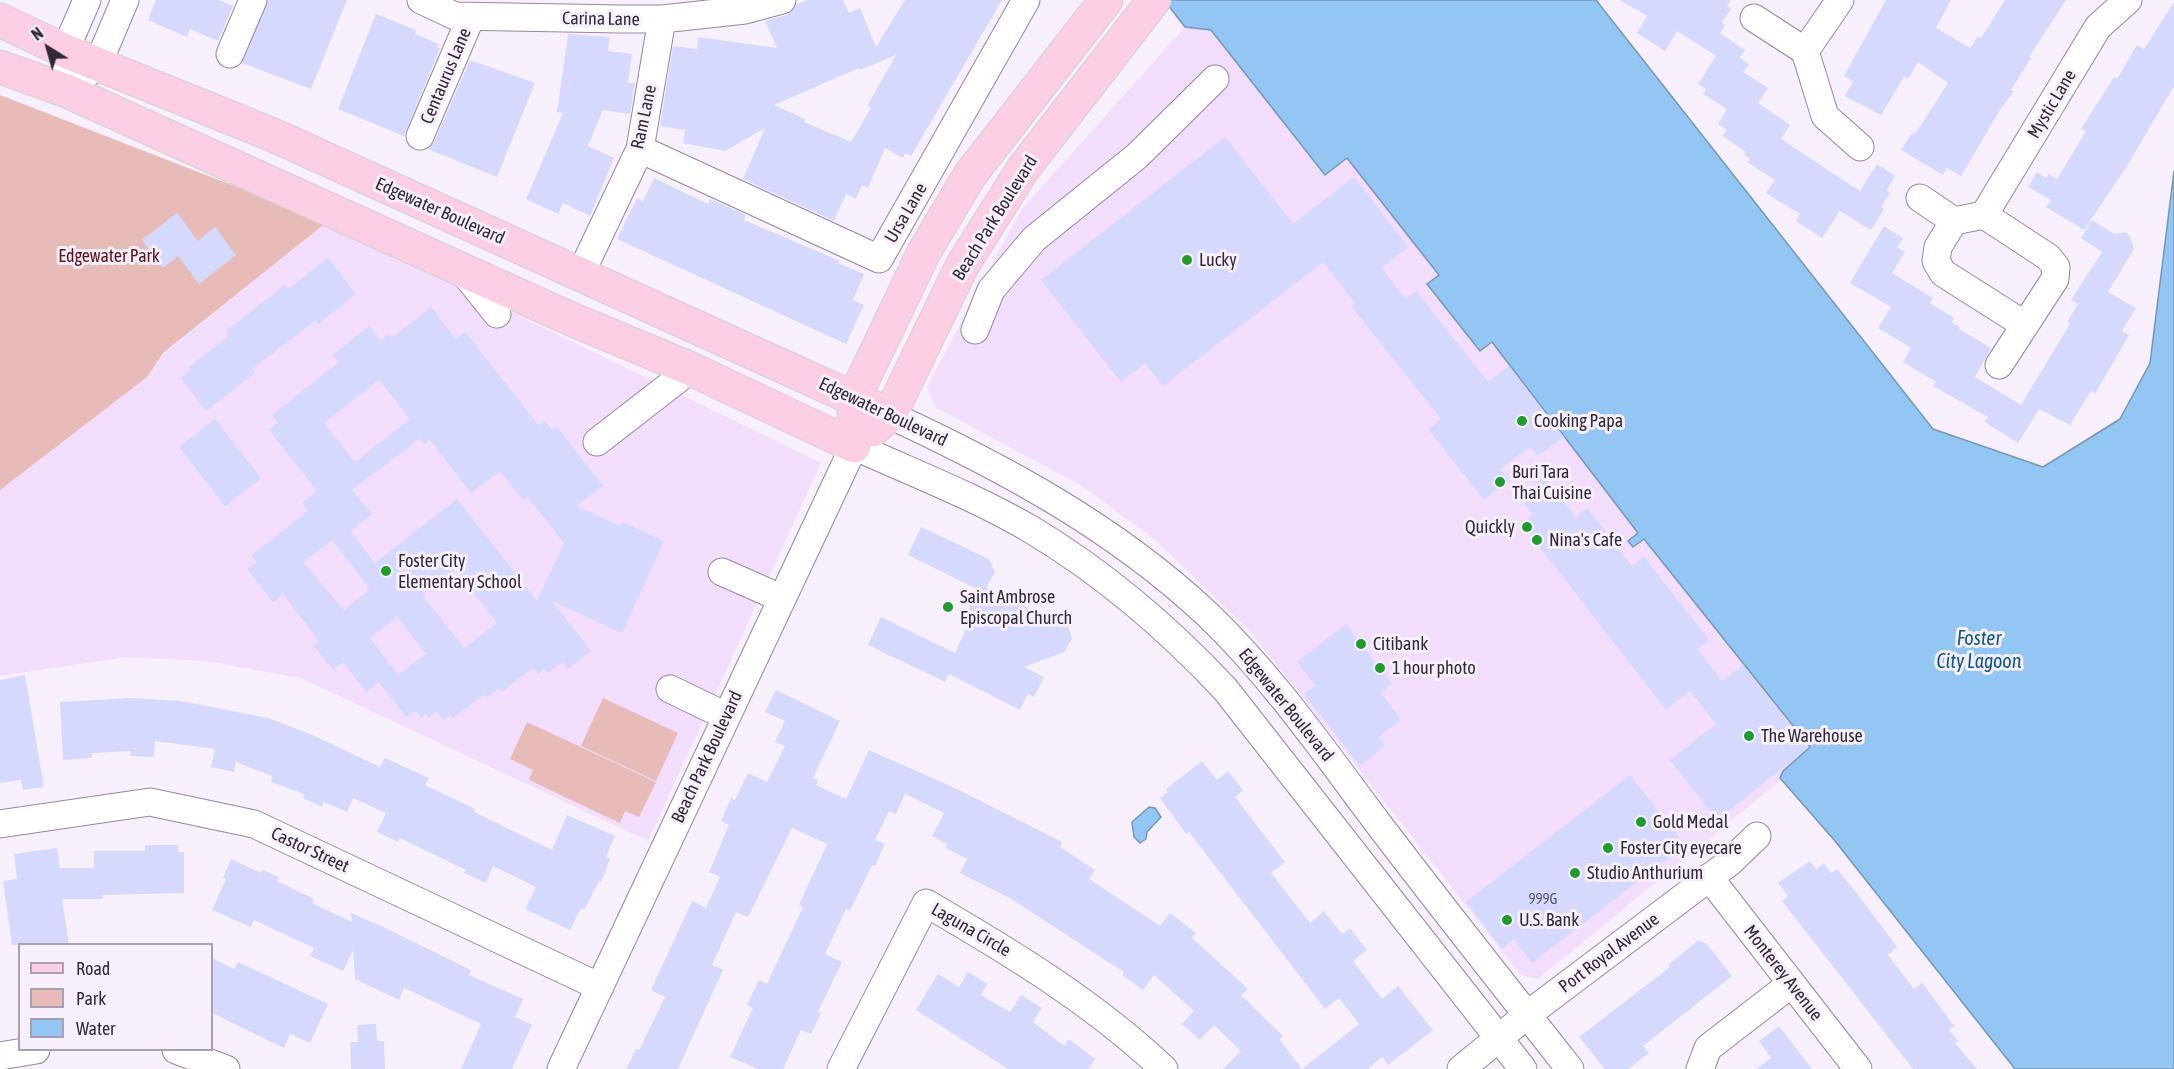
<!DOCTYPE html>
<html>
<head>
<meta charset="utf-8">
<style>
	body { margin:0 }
	#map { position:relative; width:2174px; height:1069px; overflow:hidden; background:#f8effc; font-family:"Asap Condensed",sans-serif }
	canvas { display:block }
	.legend { position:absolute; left:18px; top:943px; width:195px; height:108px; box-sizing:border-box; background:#f8effc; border:2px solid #a8a0ac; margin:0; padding:8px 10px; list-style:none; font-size:18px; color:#312935 }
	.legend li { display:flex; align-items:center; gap:12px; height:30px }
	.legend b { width:30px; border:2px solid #a8a0ac }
	.north { position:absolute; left:18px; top:18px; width:60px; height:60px; -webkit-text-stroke:4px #f8effc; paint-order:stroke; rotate:323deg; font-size:16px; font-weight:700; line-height:24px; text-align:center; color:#312935 }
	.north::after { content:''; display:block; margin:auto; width:21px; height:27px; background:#312935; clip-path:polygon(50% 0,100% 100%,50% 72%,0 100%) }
</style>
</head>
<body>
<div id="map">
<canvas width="2174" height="1069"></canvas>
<ul class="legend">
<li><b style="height:8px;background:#fbcee4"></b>Road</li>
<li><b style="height:16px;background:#e6bbb8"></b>Park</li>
<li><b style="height:16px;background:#94c6f3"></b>Water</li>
</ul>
<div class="north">N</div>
</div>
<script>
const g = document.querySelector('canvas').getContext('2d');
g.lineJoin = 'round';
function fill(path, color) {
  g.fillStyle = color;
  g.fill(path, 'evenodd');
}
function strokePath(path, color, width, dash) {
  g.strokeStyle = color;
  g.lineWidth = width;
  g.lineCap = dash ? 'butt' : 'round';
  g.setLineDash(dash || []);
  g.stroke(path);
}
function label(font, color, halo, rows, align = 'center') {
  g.font = font + ' "Asap Condensed",sans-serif';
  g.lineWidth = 6;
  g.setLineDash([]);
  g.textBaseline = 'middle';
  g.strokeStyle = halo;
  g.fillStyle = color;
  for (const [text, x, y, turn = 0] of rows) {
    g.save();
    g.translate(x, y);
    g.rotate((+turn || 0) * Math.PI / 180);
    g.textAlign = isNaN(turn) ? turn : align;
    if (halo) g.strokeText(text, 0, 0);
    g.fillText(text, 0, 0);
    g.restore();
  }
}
const built = new Path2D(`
	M1185 27 1211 30 1324 175 1347 157 1439 275 1427 284 1479 351 1491 342 1638 533 1629 541 1632 546 1644 538 1811 747 1783 771 1782 779 1538 979 1521 975 1250 631 1153 538 1082 486 935 407 927 387 1021 210Z
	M327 222 821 463 648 841 301 678 206 661 127 657 0 676V485Z`);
const green = new Path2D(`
	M0 95 327 222 163 353 147 377 0 490Z
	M603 698 678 733 656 781 581 746Z
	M527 722 656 782 639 817 625 811 620 823 529 780 533 770 510 759Z`);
const water = new Path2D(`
	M1164 0H1596L1933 429 2043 467 2120 419 2150 363 2174 171V1069H2015L1835 841 1780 778 1783 771 1810 747 1644 539 1633 547 1628 541 1638 533 1492 342 1480 351 1427 284 1439 275 1347 158 1325 175 1211 30 1185 27Z
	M1149 807 1155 808 1161 817 1147 832 1146 839 1140 843 1134 837 1132 822Z`);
const building = new Path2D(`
	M156 0H219L233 6 218 41 190 29 187 37 148 20Z
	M268 0H347L311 89 242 63Z
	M807 0H843L849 13 860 8 876 47 905 0H1002L911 156 906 153 903 158 885 148 868 188 862 185 856 199 846 194 834 221 743 179 765 128 725 151 683 143 685 130 660 126 673 46 697 49 698 37 777 48 765 21 787 15 797 4ZM896 55 867 106 871 108 851 142 804 122 805 119 774 105 859 68 860 70Z
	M1620 0H1731L1727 6 1731 9 1722 22 1725 26 1720 33 1745 50 1740 58 1749 64 1743 72 1768 88 1758 103 1790 125 1781 139 1860 191 1877 164 1895 176 1887 190 1890 193 1881 207 1884 209 1871 230 1840 211 1822 238 1796 221 1800 214 1766 193 1775 180 1747 162 1750 158 1744 155 1746 152 1722 136 1727 130 1718 124 1727 109 1703 94 1706 89 1698 84 1716 56 1677 31 1665 51 1637 33 1647 16Z
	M1886 0H1951L1936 28 1970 48 1978 36 1981 38 2005 0H2066L2029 57 2031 58 2011 90 2014 91 2000 110 1961 176 1947 168 1943 175 1901 150 1912 133 1915 134 1948 83 1918 62 1908 79 1904 77 1881 115 1845 96 1853 82 1844 76Z
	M2174 2V86L2127 166 2084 230 2046 207 2051 200 2028 187 2037 172 2046 178 2049 174 2057 179 2086 131 2081 129 2114 77 2117 79 2137 45 2144 49Z
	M376 14 416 30 415 34 439 44 437 47 440 48 404 136 338 109Z
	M568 34 610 37 608 51 632 54 628 83H635L630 114 603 110 588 146 614 158 590 216 563 203 558 214 526 199 563 113 557 112Z
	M470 60 535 83 497 177 428 149 434 142Z
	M1225 137 1293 224 1354 177 1408 247 1381 268 1406 299 1416 291 1488 382 1509 366 1564 437 1538 456 1530 447 1500 469 1509 480 1484 500 1428 429 1441 419 1351 306 1355 303 1323 262 1163 386 1145 363 1121 382 1041 280Z
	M654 178 708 204 710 199 715 201 746 215 744 220 840 261 838 263 864 274 853 300 864 305 846 344 617 239 637 198 643 201Z
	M177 213 198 241 215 227 236 255 199 284 178 256 163 268 142 240Z
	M2092 220 2114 234 2125 232 2130 236 2134 249 2108 292 2136 308 2122 331 2129 335 2095 394 2091 391 2070 425 2039 409 2018 443 1985 422 1988 417 1933 386 1936 382 1903 362 1911 348 1878 328 1891 307 1850 283 1884 226 1903 238 1897 247 1905 252 1892 273 1933 298 1930 303 1954 318 1952 322 1960 327 1959 329 1991 348 1975 377 2021 405 2070 324 2067 322 2078 304 2071 300 2102 252 2081 238Z
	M328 258 356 294 318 324 315 321 252 369 255 373 206 411 181 378 191 369 189 367 229 336 226 331 285 285 288 289Z
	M431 307 456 339 465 332 539 426 545 421 552 430 557 427 603 486 576 506 620 526 622 522 664 541 622 633 552 601 591 651 568 669 563 662 548 673 545 669 538 674 533 668 501 692 498 689 487 698 485 694 453 718 450 715 443 720 437 711 429 717 426 714 421 718 416 711 406 717 379 682 366 692 343 662 333 670 313 645 319 641 283 594 273 602 247 569 257 562 252 555 308 511 302 503 317 491 269 430 278 423 272 415 339 362 333 355 369 326 381 340 389 334 392 338ZM379 380 410 419 355 462 324 423ZM420 438 425 444 430 440 471 493 500 471 523 500 528 497 564 543 537 601 457 499 375 563 350 531 372 514 352 490ZM332 540 370 589 344 610 303 562ZM455 569 497 623 464 648 422 595ZM397 617 426 654 398 675 370 638Z
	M215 419 261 478 225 506 179 447Z
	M1544 477 1576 517 1587 508 1632 566 1644 557 1709 640 1697 649 1722 681 1743 665 1808 748 1717 820 1670 760 1716 724 1690 691 1666 710 1522 524 1533 515 1519 496Z
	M921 527 989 559 995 572 986 588 1068 626 1072 639 1064 652 1024 667 1044 677 1034 697 1028 694 1020 710 949 674 945 682 868 645 881 617 955 653 971 618 969 608 979 590 908 555Z
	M1346 624 1392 684 1381 693 1401 720 1378 737 1385 746 1360 766 1304 694 1315 685 1297 662Z
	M25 675 44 787 23 790 21 780 0 783V680Z
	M776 690 840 721 813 778 818 780 816 785 846 799 869 750 957 789 1062 842 1060 847 1095 870 1089 879 1160 926 1170 913 1196 933 1192 938 1248 989 1241 995 1283 1036 1280 1040 1302 1069 1359 1024 1339 998 1325 1009 1189 832 1186 834 1160 798 1168 792 1166 789 1202 761 1217 780 1228 771 1243 790 1235 797 1285 862 1271 873 1310 923 1324 911 1342 934 1350 928 1367 950 1353 961 1382 999 1398 986 1433 1030 1388 1065 1382 1057 1368 1069H1223L1241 1051 1214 1025 1200 1040 1182 1024 1194 1011 1154 975 1143 990 1122 975 1124 972 1008 897 960 873 967 859 945 848 947 844 932 836 944 813 905 794 896 814 889 811 875 840 885 844 875 866 872 865 850 911 846 909 825 954 842 962 818 1012 821 1013 811 1034 801 1030 783 1069H758L730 1057 753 1008 747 1005 759 980 767 984 803 907 799 905 827 844 792 828 748 917 736 912 712 965 723 970 678 1069H626L636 1049 639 1050 665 997 651 990 692 901 706 908 720 877 709 872 729 825 721 821 731 798 735 800 748 773 767 782 785 746 775 742 785 721 765 712Z
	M131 698 181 701 268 718 310 734 380 767 385 758 429 778 425 785 475 809 474 812 552 850 567 815 615 836 606 857 610 859 601 882 599 881 585 909 581 908 570 930 525 909 536 887 493 866 486 883 464 873 466 870 400 838 398 842 377 832 386 813 353 798 347 812 324 802 322 807 303 798 304 794 271 782 272 776 236 762 234 772 211 767 215 749 155 741 154 757 130 756 131 751 92 753V758L63 760 60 702Z
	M1630 775 1685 845 1532 963 1514 939 1502 949 1466 902Z
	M145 845H178V852H184V893L102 895 103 899H62L69 945H12L3 881 17 879 14 854 57 848 60 868H94V851H145Z
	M231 859 261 873 262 870 279 877 277 881 314 899 312 903 352 922 351 913 381 926 471 970 469 975 523 999 515 1017 532 1025 512 1069H461L481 1024 404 988 399 1000 355 979 353 950 343 971 310 956 314 948 254 920 251 927 212 910 226 879 223 878Z
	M1810 861 1816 869 1824 863 1831 873 1837 869 1859 896 1897 947 1888 955 1914 989 1922 983 1932 996 1954 1026 1949 1030 1958 1041 1955 1043 1977 1069H1913L1782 901 1788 896 1778 883Z
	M1699 940 1707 944 1732 976 1643 1046 1649 1053 1628 1069H1605L1579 1037 1670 967 1668 965Z
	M212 958 234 969 238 962 328 1004 310 1043 290 1034 284 1048 212 1013Z
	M968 972 987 984 981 995 1010 1012 1021 995 1042 1008 1033 1022 1064 1046 1069 1039 1095 1059 1088 1069H1008L916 1010 938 974 959 987Z
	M376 1024 377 1041H384L385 1069H351L350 1042H358L357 1025Z
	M1779 1026 1812 1069H1756L1771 1058 1759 1041Z`);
const minor = new Path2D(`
	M421 0 455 16 620 19H662L745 10 782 0
	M1754 18 1805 51 1825 116 1860 147
	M1805 51 1840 0
	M230 54 253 0
	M66 69 65 51 87 0
	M67 91 98 64 125 0
	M420 136 471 17
	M640 149 879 259 1026 0
	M1920 198 1954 221
	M1984 215 1954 221 1938 247 1936 261 1943 273 2025 325
	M461 269 497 314
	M580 275 640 149 662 19
	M975 330 991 290 1034 239 1137 156 1215 79
	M1999 365 2055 279 2056 267 2048 257 1984 215 2098 27 2128 0
	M890 415C1004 468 1114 527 1207 614 1272 676 1323 750 1377 822 1440 905 1505 987 1570 1069
	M597 442 691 369
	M722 572 781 598
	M670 689 726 716
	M0 824 150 802 254 824 600 987
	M1709 877 1858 1069
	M176 1050 226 1069
	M0 1056 36 1050
	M561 1069 854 446C913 473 976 497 1032 530 1105 574 1167 627 1225 689L1523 1069
	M841 1069 926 903C1010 952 1093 1002 1164 1069
	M1461 1069 1527 1015 1730 862 1757 836
	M1700 1069 1708 1048 1791 984`);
const major = new Path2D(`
	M0 20 65 51 273 135 890 415
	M0 67 67 91 571 319 691 369 854 446
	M854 421V398L924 252 970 175 1106 0
	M872 430 890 415 962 266 1023 169 1154 0`);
const markers = [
	[1187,260,6,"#209a2c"],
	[1522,421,6,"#209a2c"],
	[1500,482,6,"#209a2c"],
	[1527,527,6,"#209a2c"],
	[1537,540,6,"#209a2c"],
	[386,571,6,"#209a2c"],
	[948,607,6,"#209a2c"],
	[1361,644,6,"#209a2c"],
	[1380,668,6,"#209a2c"],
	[1749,736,6,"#209a2c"],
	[1641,822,6,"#209a2c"],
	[1608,848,6,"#209a2c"],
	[1575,873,6,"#209a2c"],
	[1507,920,6,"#209a2c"]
];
const numberNames = [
	["999G",1543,899]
];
const streetNames = [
	["Carina Lane",601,19,1],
	["Centaurus Lane",446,76,-67],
	["Mystic Lane",2052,104,-59],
	["Ram Lane",644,117,-78],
	["Edgewater Boulevard",440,211,24],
	["Ursa Lane",906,213,-60],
	["Beach Park Boulevard",995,218,-58],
	["Edgewater Boulevard",883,412,25],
	["Edgewater Boulevard",1286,705,51],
	["Beach Park Boulevard",707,757,-65],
	["Castor Street",310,850,25],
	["Laguna Circle",971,930,30],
	["Port Royal Avenue",1609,953,-37],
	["Monterey Avenue",1783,973,52]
];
const parkNames = [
	["Edgewater Park",109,256]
];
const poiNames = [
	["Lucky",1199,260],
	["Cooking Papa",1534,421],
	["Buri Tara",1512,472],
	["Thai Cuisine",1512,493],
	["Quickly",1515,527,"right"],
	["Nina's Cafe",1549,540],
	["Foster City",398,561],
	["Elementary School",398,582],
	["Saint Ambrose",960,597],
	["Episcopal Church",960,618],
	["Citibank",1373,644],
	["1 hour photo",1392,668],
	["The Warehouse",1761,736],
	["Gold Medal",1653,822],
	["Foster City eyecare",1620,848],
	["Studio Anthurium",1587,873],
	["U.S. Bank",1519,920]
];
const waterNames = [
	["Foster",1979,639],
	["City Lagoon",1979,662]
];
fill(built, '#f2ddfd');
fill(green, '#e6bbb8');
fill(water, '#94c6f3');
strokePath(water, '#7697ba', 1.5);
fill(building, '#d5d9fd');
strokePath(minor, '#9885a2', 29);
strokePath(major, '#d2d0d3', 35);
strokePath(minor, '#fff', 27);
strokePath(major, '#fbcee4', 33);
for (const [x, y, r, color] of markers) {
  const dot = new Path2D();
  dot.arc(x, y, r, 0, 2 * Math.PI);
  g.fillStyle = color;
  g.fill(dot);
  strokePath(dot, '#f8effc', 2);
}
label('15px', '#5a5567', null, numberNames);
label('18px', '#312935', '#f8effc', streetNames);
label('18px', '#621117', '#f8effc', parkNames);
label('18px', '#312935', '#f8effc', poiNames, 'left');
label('italic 20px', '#085990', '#f8effc', waterNames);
</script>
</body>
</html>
